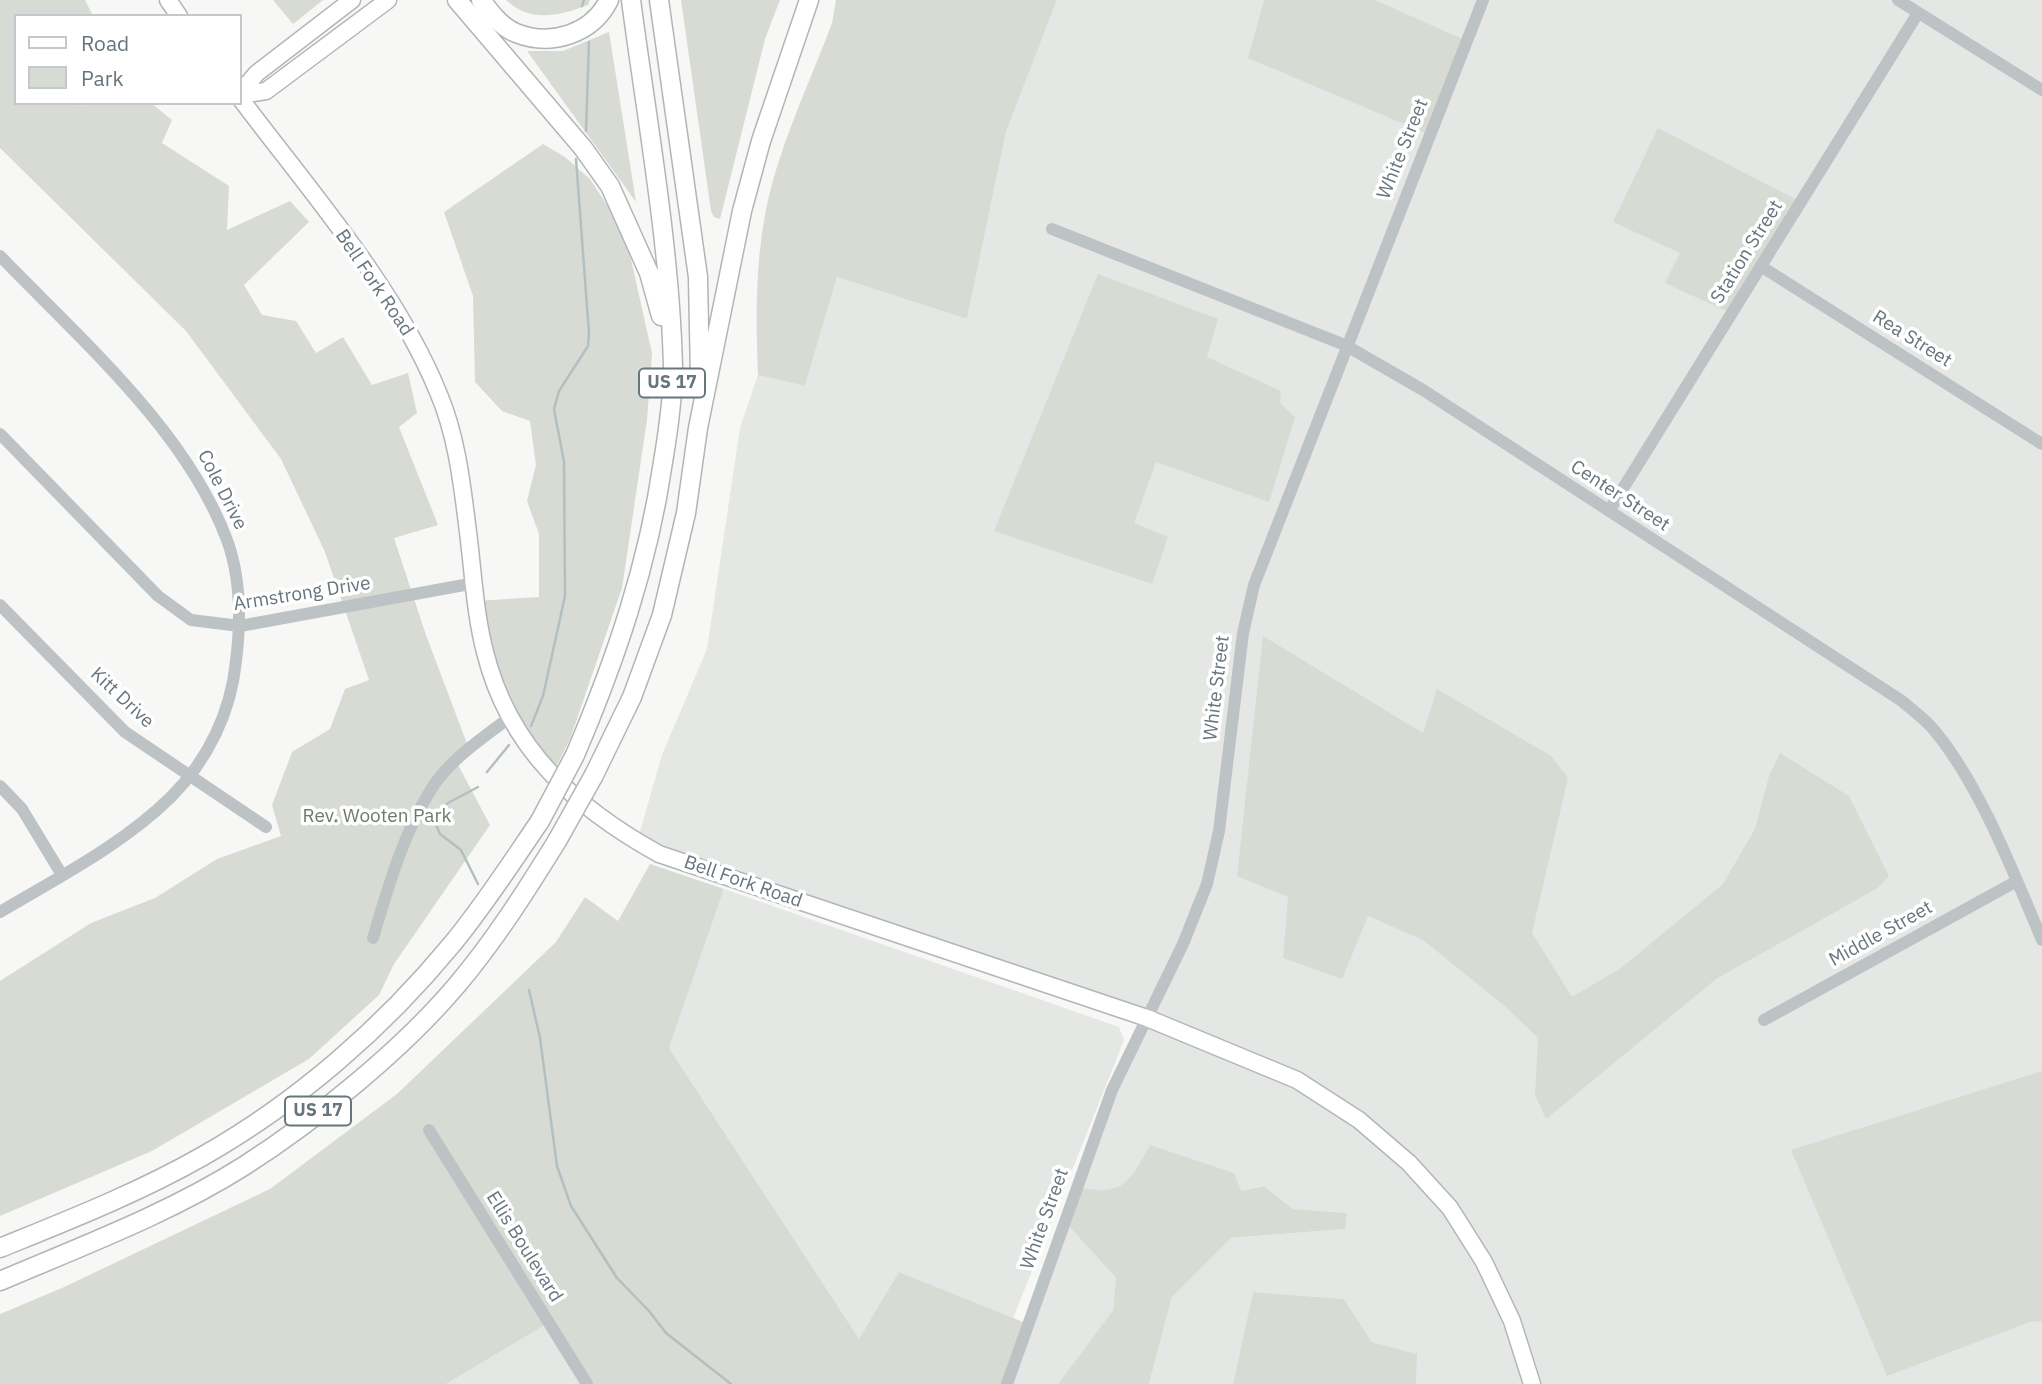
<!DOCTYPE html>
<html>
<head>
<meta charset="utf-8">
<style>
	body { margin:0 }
	#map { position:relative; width:2042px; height:1384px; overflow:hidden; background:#f7f7f5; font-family:"IBM Plex Sans",sans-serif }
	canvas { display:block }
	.legend { position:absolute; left:14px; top:14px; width:228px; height:91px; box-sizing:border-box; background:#fff; border:2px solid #c2c8cb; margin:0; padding:9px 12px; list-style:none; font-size:21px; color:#66767c }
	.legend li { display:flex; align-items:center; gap:14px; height:35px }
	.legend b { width:35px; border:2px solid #c2c8cb }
</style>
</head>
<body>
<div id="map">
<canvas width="2042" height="1384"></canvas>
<ul class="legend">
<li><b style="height:9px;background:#fff"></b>Road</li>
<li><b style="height:19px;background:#d8dbd4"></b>Park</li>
</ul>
</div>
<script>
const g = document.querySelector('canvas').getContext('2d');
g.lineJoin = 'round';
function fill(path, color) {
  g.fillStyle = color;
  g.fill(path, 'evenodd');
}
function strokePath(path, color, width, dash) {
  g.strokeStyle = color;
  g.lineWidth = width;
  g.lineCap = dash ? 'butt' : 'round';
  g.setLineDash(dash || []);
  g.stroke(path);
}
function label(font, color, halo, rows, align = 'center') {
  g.font = font + ' "IBM Plex Sans",sans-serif';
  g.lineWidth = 7;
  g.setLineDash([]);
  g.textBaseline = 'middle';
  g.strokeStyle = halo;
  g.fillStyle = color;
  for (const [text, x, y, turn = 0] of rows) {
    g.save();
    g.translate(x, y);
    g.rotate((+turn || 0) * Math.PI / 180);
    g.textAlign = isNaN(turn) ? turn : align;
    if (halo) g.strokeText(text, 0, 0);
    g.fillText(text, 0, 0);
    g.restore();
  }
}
const built = new Path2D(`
	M1057 0H2042V1384H1416V1354L1372 1342 1344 1299 1253 1292 1233 1384H1149L1172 1297 1231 1238 1345 1229 1346 1213 1293 1209 1264 1186 1241 1191 1130 1181 1115 1189 1100 1192 1077 1187 1147 1018 637 842 662 755 707 649 740 428 758 375 805 386 837 277 967 319 1006 132Z
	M724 889 1119 1027 1124 1040 1012 1321 899 1273 859 1340 669 1048Z
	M1064 1221 1116 1278 1113 1310 1058 1384H1007Z
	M548 1322 587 1384H446Z`);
const green = new Path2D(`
	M0 0H85L93 16H16V103H77L80 106 84 103H151L172 120 162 143 229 186 227 230 290 201 309 222 244 285 262 315 296 321 316 353 343 337 372 385 408 373 417 413 399 427 438 525 394 538 426 635 469 749 455 759 490 825 394 964 379 995 309 1059 152 1151 0 1216V981L91 923 155 898 217 859 281 836 272 805 292 752 330 729 345 689 369 680 325 552 281 459 186 331 0 148Z
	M273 0H323L293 24Z
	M506 0H590L588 5C559 16 530 23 506 0Z
	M681 0H780L765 39 720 219 714 217 711 211Z
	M836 0H1057L1006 132 967 319 837 277 805 386 758 375C756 322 755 268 765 215 777 150 809 85 832 23Z
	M1264 0H1375L1467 41 1430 135 1248 58Z
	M609 32 636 202 527 51H563Z
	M1658 128 1801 202 1732 314 1665 283 1680 253 1613 222Z
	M543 144 565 157 590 179 616 219 630 255 652 353 647 420 622 588 570 739 551 777 509 718 477 601 539 597V534L527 501 536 465 530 421 502 411 475 382 473 296 444 212Z
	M1098 274 1218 319 1207 357 1281 391 1280 403 1295 417 1269 502 1156 462 1134 523 1168 537 1152 584 994 531Z
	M1263 636 1423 733 1437 689 1551 756 1568 778 1532 933 1572 997 1621 968 1723 884 1755 829 1769 776 1780 753 1849 796 1889 876 1878 888 1716 979 1546 1119 1535 1095 1538 1038 1506 1007 1423 940 1368 916 1342 979 1283 958 1288 897 1237 876Z
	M650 864 724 889 669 1048 859 1339 899 1272 1028 1324 1007 1384H587L548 1323 446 1384H0V1314L62 1288 270 1189 397 1094 556 942 585 897 618 921Z
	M2042 1071V1321L2030 1322 1887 1376 1791 1150Z
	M1150 1145 1234 1173 1241 1191 1264 1186 1293 1209 1347 1213 1345 1229 1231 1238 1172 1297 1149 1384H1058L1113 1310 1116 1278 1064 1221 1077 1187C1123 1197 1129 1183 1150 1145Z
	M1253 1292 1344 1299 1372 1342 1417 1354 1416 1384H1233Z`);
const stream = new Path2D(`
	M582 6 584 0
	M586 131 589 42
	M531 726 543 696 565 596 564 462 554 409 559 391 588 346 589 333 576 159
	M487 772 509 745
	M478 787 448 803 433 818 440 834 461 850 478 884
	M529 990 540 1038 557 1166 571 1206 617 1278 649 1311 666 1333 731 1384`);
const minor = new Path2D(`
	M1898 0 2042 90
	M1052 229 1345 345 1423 390 1902 701C1912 710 1925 719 1934 730 1980 785 2014 874 2042 940
	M0 256C80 339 186 430 227 540 241 578 241 621 236 661 231 712 208 760 171 797 122 845 59 877 0 912
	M1762 267 2042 444
	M0 434 158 596 191 620 240 626 475 583
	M1609 511 1918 13
	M0 605 125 732 266 827
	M0 786 22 809 62 875
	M373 938C388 888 402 837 430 791 448 761 481 739 509 718
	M1764 1020 2017 881
	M429 1130 587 1384
	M1007 1384 1112 1090 1183 944 1207 884 1219 831 1243 633 1254 585 1483 0`);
const major = new Path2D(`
	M168 0 179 16
	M240 93 257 73 352 0
	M240 95 266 91 388 0
	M240 98C308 189 395 287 438 392 457 436 462 484 468 532 473 571 475 614 485 652 509 749 576 808 659 854L1147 1018 1297 1080 1359 1120 1409 1163 1450 1208 1484 1262 1512 1321 1532 1384`);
const highway = new Path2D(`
	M457 0 583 148 610 186 649 273 661 316
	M481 0C490 12 501 27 516 33 551 47 592 34 609 0
	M659 0 698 277 700 379
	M575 755C616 659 648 565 663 462 668 432 673 398 673 367 670 245 647 122 631 0
	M594 775 632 697 662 615 686 513 698 428 742 211 761 141 809 0
	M0 1248C69 1220 138 1193 203 1156 298 1102 384 1027 453 943 485 904 512 862 540 821
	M0 1281C82 1246 168 1214 244 1166 316 1120 402 1050 457 985 495 940 526 891 557 841`);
const highwayBridge = new Path2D(`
	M540 821 575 755
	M557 841 594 775`);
const shields = [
	[672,383,66],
	[318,1111,66]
];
const shieldNames = [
	["US 17",672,383],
	["US 17",318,1111]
];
const streetNames = [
	["White Street",1403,149,-68],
	["Station Street",1747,252,-58],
	["Bell Fork Road",374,283,56],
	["Rea Street",1912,339,32],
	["Cole Drive",222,490,63],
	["Center Street",1620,496,33],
	["Armstrong Drive",302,594,-9],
	["White Street",1217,688,-83],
	["Kitt Drive",122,698,43],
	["Bell Fork Road",743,882,19],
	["Middle Street",1881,934,-29],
	["White Street",1045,1219,-70],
	["Ellis Boulevard",524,1247,58]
];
const parkNames = [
	["Rev. Wooten Park",377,817]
];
fill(built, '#e5e7e5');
fill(green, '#d8dbd4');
strokePath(stream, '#b3c0c2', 2.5);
strokePath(major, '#b1b6b8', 19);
strokePath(highway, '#b1b5b7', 21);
strokePath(minor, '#bdc2c4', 12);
strokePath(major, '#fff', 16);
strokePath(highway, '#fff', 18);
strokePath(highwayBridge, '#b1b5b7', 21, []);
strokePath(highwayBridge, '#fff', 18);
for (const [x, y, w] of shields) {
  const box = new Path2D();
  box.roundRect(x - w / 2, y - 14.5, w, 29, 5);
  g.fillStyle = '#fff';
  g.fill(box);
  strokePath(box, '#66767c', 2);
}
label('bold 18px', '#66767c', null, shieldNames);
label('19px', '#66767c', '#fff', streetNames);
label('19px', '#6f7a68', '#fff', parkNames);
</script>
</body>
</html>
